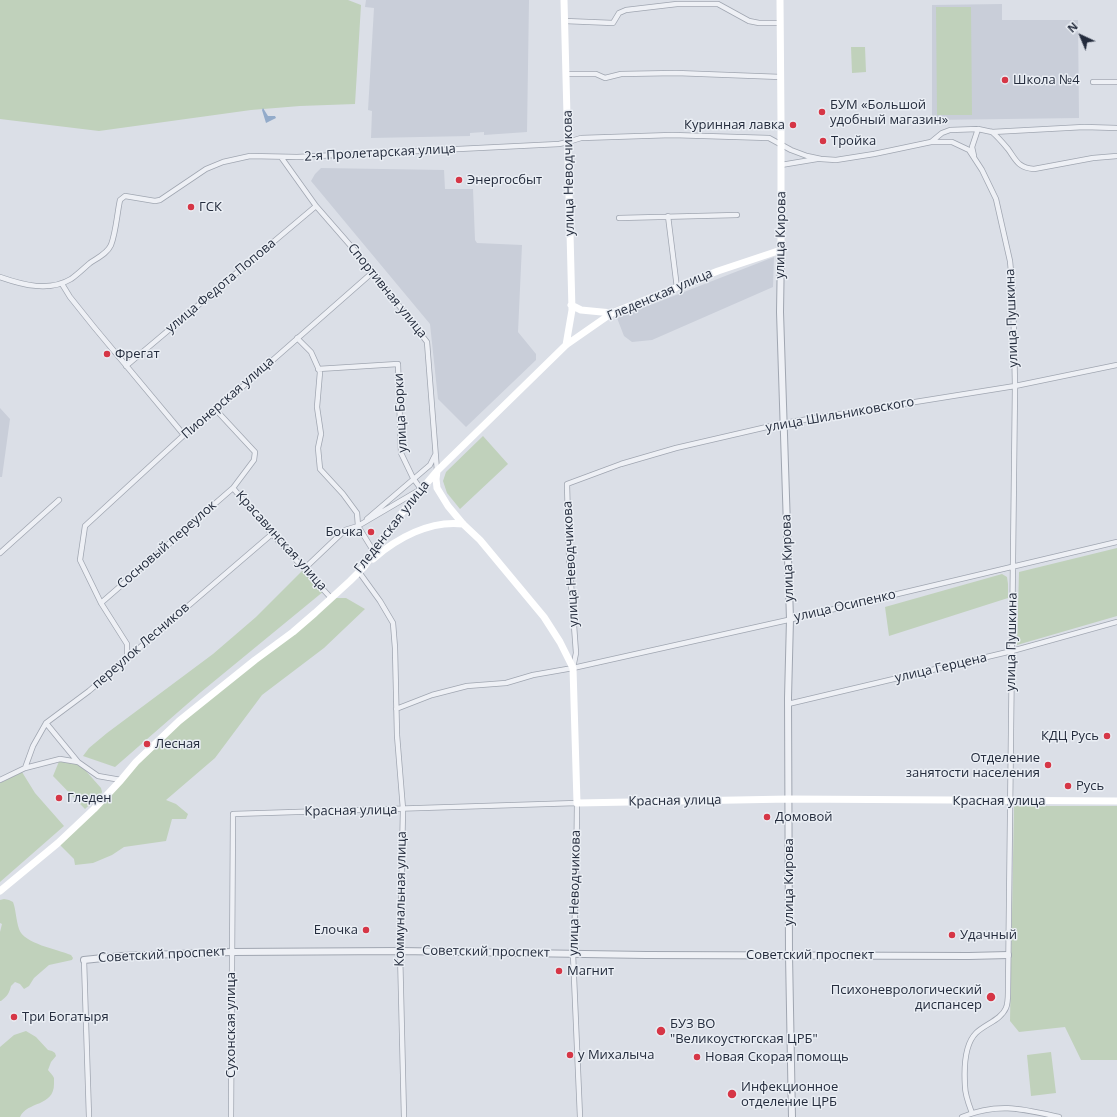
<!DOCTYPE html>
<html>
<head>
<meta charset="utf-8">
<style>
	body { margin:0 }
	#map { position:relative; width:1117px; height:1117px; overflow:hidden; background:#dbdfe7; font-family:"Open Sans",sans-serif }
	canvas { display:block }
	.north { position:absolute; left:1061px; top:16px; width:40px; height:40px; -webkit-text-stroke:3px #eaeef4; paint-order:stroke; rotate:316deg; font-size:11px; font-weight:700; line-height:16px; text-align:center; color:#242c3d }
	.north::after { content:''; display:block; margin:auto; width:14px; height:18px; background:#242c3d; clip-path:polygon(50% 0,100% 100%,50% 72%,0 100%) }
</style>
</head>
<body>
<div id="map">
<canvas width="1117" height="1117"></canvas>
<div class="north">N</div>
</div>
<script>
const g = document.querySelector('canvas').getContext('2d');
g.lineJoin = 'round';
function fill(path, color) {
  g.fillStyle = color;
  g.fill(path, 'evenodd');
}
function strokePath(path, color, width, dash) {
  g.strokeStyle = color;
  g.lineWidth = width;
  g.lineCap = dash ? 'butt' : 'round';
  g.setLineDash(dash || []);
  g.stroke(path);
}
function label(font, color, halo, rows, align = 'center') {
  g.font = font + ' "Open Sans",sans-serif';
  g.lineWidth = 3;
  g.setLineDash([]);
  g.textBaseline = 'middle';
  g.strokeStyle = halo;
  g.fillStyle = color;
  for (const [text, x, y, turn = 0] of rows) {
    g.save();
    g.translate(x, y);
    g.rotate((+turn || 0) * Math.PI / 180);
    g.textAlign = isNaN(turn) ? turn : align;
    if (halo) g.strokeText(text, 0, 0);
    g.fillText(text, 0, 0);
    g.restore();
  }
}
const built = new Path2D(`
	M366 0H529L527 132 484 135V132L470 133V136L371 138 372 111 368 110 374 8 365 7Z
	M1002 4V20H1078L1079 118 932 120V5Z
	M321 168 444 170 445 189H473L475 240 477 243 522 245 518 332 536 354V360L466 427 438 399 430 324 311 181 315 174Z
	M774 257 773 287 652 340 632 342 624 336 617 318Z
	M0 408 10 419 2 477H0Z`);
const green = new Path2D(`
	M0 0H348L361 5 355 104 300 106 251 110 99 131 0 119Z
	M936 7H971L972 115H937Z
	M851 47H865L866 72 852 73Z
	M483 436 508 464 460 509 447 493 443 481 446 472Z
	M1117 548V616L1017 645 1019 572Z
	M304 569 324 591 201 692 115 767 83 756 89 748 107 733 213 654 256 617Z
	M1002 574 1007 577 1008 584V598L889 636 885 607Z
	M331 598H346L365 609 324 648 262 695 215 758 166 800 176 804 188 814 186 819H172L166 841 124 847 112 855 93 863 75 865 74 859 58 843 158 740Z
	M60 759 78 762 101 788 102 792 101 794 85 809 53 776Z
	M22 772 35 793 64 826 0 882V783Z
	M1014 806H1117V1060H1081L1065 1027 1019 1032 1010 1021Z
	M4 899 9 900 13 902C16 910 16 920 19 929 24 944 57 949 71 955L73 958 72 960 49 965 34 978 29 986 24 989 20 984 15 982 11 986C9 994 7 996 1 1001H0V932L2 924 0 923V900Z
	M26 1031 36 1037 48 1050 52 1051 55 1053 56 1056 51 1062 48 1070C50 1073 53 1075 54 1078 54 1079 54 1083 54 1084 54 1107 27 1101 20 1117H0V1047L14 1035Z
	M1051 1052 1056 1093 1031 1096 1027 1055Z`);
const water = new Path2D(`
	M263 108 268 116H275L276 118 266 123 262 110Z`);
const minor = new Path2D(`
	M565 21 613 23 619 13 626 10 677 4H718L749 21 759 23H780
	M566 74H596L605 78 621 74 676 73 781 77
	M1093 82H1117
	M992 132C998 137 1003 143 1008 149 1016 160 1018 168 1034 169L1093 158 1117 156
	M931 142H952L969 150 982 170 996 199 1010 261 1013 293 1015 386 1008 992C1008 997 1008 1003 1006 1008 1001 1020 985 1024 976 1033 964 1045 964 1070 965 1086 965 1095 969 1105 972 1113
	M974 156 972 147 978 129
	M281 157 316 206 370 268 427 342 437 471
	M781 165 817 159
	M668 216 677 288
	M619 218 737 215
	M0 277C23 285 49 292 71 279 78 274 84 268 90 263 97 258 107 254 111 245 116 232 117 214 120 200L125 196 155 201 160 200 206 169 223 162 250 156 297 157 559 144 568 142 581 138 672 135 769 138 791 150 807 156 821 159 836 160 874 154 931 142 942 133 950 130 978 129 992 132 1084 127 1117 128
	M62 284 70 297 94 327 184 435
	M297 338 311 352 320 372 317 407 321 434 318 448 320 469 343 494 357 513 358 526 374 552
	M126 366 316 206
	M216 410 255 452 254 460 233 488 272 534 331 598
	M367 519 430 465 435 455
	M0 553 59 500
	M304 569 345 530 358 526 421 489 413 478 401 453 398 364 318 369
	M359 572 380 601 393 623 395 648 397 735 403 809 400 951 404 1117
	M101 603 233 488
	M127 658V644L101 603 80 560 85 526 184 435 216 410 373 272
	M573 668 576 653 569 556 567 484 621 464 676 448 784 423 1015 386 1117 365
	M788 704 1012 651 1117 622
	M396 709 432 695 467 686 506 683 533 675 573 668 788 620 1117 542
	M46 723 78 762
	M25 768 33 746 46 723 89 691 272 534
	M0 780 25 768 60 759 78 762 98 776 121 780
	M84 960 89 1117
	M231 1117 233 814 577 803 576 892 573 954 580 1117
	M962 1117C998 1102 1023 1109 1059 1117`);
const tertiary = new Path2D(`
	M781 250 780 312 790 619 788 698 789 955 792 1117
	M84 960 122 956 231 952 400 951 646 955 969 956 1008 955`);
const secondary = new Path2D(`
	M564 0 572 310 566 345
	M571 305 581 310 612 313
	M437 471 436 479 437 488 448 506 463 524 480 540 544 617 560 642 573 668 577 803 789 799 1117 801
	M373 559C397 538 430 520 463 524
	M0 891 58 843 94 809 121 780 136 762 179 721 255 660 293 632 315 613 350 581 364 567 401 514 437 471 566 345 612 313 718 271 781 250V121L780 0`);
const markers = [
	[1005,80,4,"#d63646"],
	[822,112,4,"#d63646"],
	[793,125,4,"#d63646"],
	[823,141,4,"#d63646"],
	[459,180,4,"#d63646"],
	[191,207,4,"#d63646"],
	[107,354,4,"#d63646"],
	[371,532,4,"#d63646"],
	[1107,736,4,"#d63646"],
	[147,744,4,"#d63646"],
	[1048,765,4,"#d63646"],
	[1068,786,4,"#d63646"],
	[59,798,4,"#d63646"],
	[767,817,4,"#d63646"],
	[366,930,4,"#d63646"],
	[952,935,4,"#d63646"],
	[559,971,4,"#d63646"],
	[991,997,5,"#d63646"],
	[14,1017,4,"#d63646"],
	[661,1031,5,"#d63646"],
	[570,1055,4,"#d63646"],
	[697,1057,4,"#d63646"],
	[732,1094,5,"#d63646"]
];
const poiNames = [
	["Школа №4",1013,80],
	["БУМ «Большой",830,105],
	["удобный магазин»",830,120],
	["Куринная лавка",785,125,"right"],
	["Тройка",831,141],
	["Энергосбыт",467,180],
	["ГСК",199,207],
	["Фрегат",115,354],
	["Бочка",363,532,"right"],
	["КДЦ Русь",1099,736,"right"],
	["Лесная",155,744],
	["Отделение",1040,758,"right"],
	["занятости населения",1040,773,"right"],
	["Русь",1076,786],
	["Гледен",67,798],
	["Домовой",775,817],
	["Елочка",358,930,"right"],
	["Удачный",960,935],
	["Магнит",567,971],
	["Психоневрологический",982,990,"right"],
	["диспансер",982,1005,"right"],
	["Три Богатыря",22,1017],
	["БУЗ ВО",670,1024],
	["\"Великоустюгская ЦРБ\"",670,1039],
	["у Михалыча",578,1055],
	["Новая Скорая помощь",705,1057],
	["Инфекционное",741,1087],
	["отделение ЦРБ",741,1102]
];
const streetNames = [
	["2-я Пролетарская улица",380,153,-3],
	["улица Неводчикова",569,173,-91],
	["улица Кирова",781,235,-89],
	["улица Федота Попова",221,286,-40],
	["Спортивная улица",387,291,51],
	["Гледенская улица",660,295,-23],
	["улица Пушкина",1012,318,-92],
	["Пионерская улица",228,398,-41],
	["улица Борки",401,413,-93],
	["улица Шильниковского",840,415,-10],
	["Гледенская улица",392,527,-52],
	["Красавинская улица",281,541,48],
	["Сосновый переулок",167,545,-41],
	["улица Кирова",788,558,-92],
	["улица Неводчикова",571,564,-93],
	["улица Осипенко",845,606,-13],
	["улица Пушкина",1012,642,-89],
	["переулок Лесников",141,646,-41],
	["улица Герцена",941,668,-13],
	["Красная улица",675,801,-1],
	["Красная улица",999,801],
	["Красная улица",351,811,-1],
	["улица Кирова",789,882,-90],
	["улица Неводчикова",575,893,-89],
	["Коммунальная улица",401,899,-89],
	["Советский проспект",486,952,1],
	["Советский проспект",162,955,-3],
	["Советский проспект",810,955],
	["Сухонская улица",231,1025,-90]
];
fill(built, '#c9ced9');
fill(green, '#c0d1bb');
fill(water, '#93abca');
strokePath(minor, '#a0a6b1', 6);
strokePath(tertiary, '#a0a6b1', 8);
strokePath(minor, '#eef0f5', 4.5);
strokePath(tertiary, '#eef0f5', 6);
strokePath(secondary, '#fff', 7);
for (const [x, y, r, color] of markers) {
  const dot = new Path2D();
  dot.arc(x, y, r, 0, 2 * Math.PI);
  g.fillStyle = color;
  g.fill(dot);
  strokePath(dot, '#eaeef4', 1.5);
}
label('13px', '#242c3d', '#eaeef4', poiNames, 'left');
label('13px', '#242c3d', '#eaeef4', streetNames);
</script>
</body>
</html>
